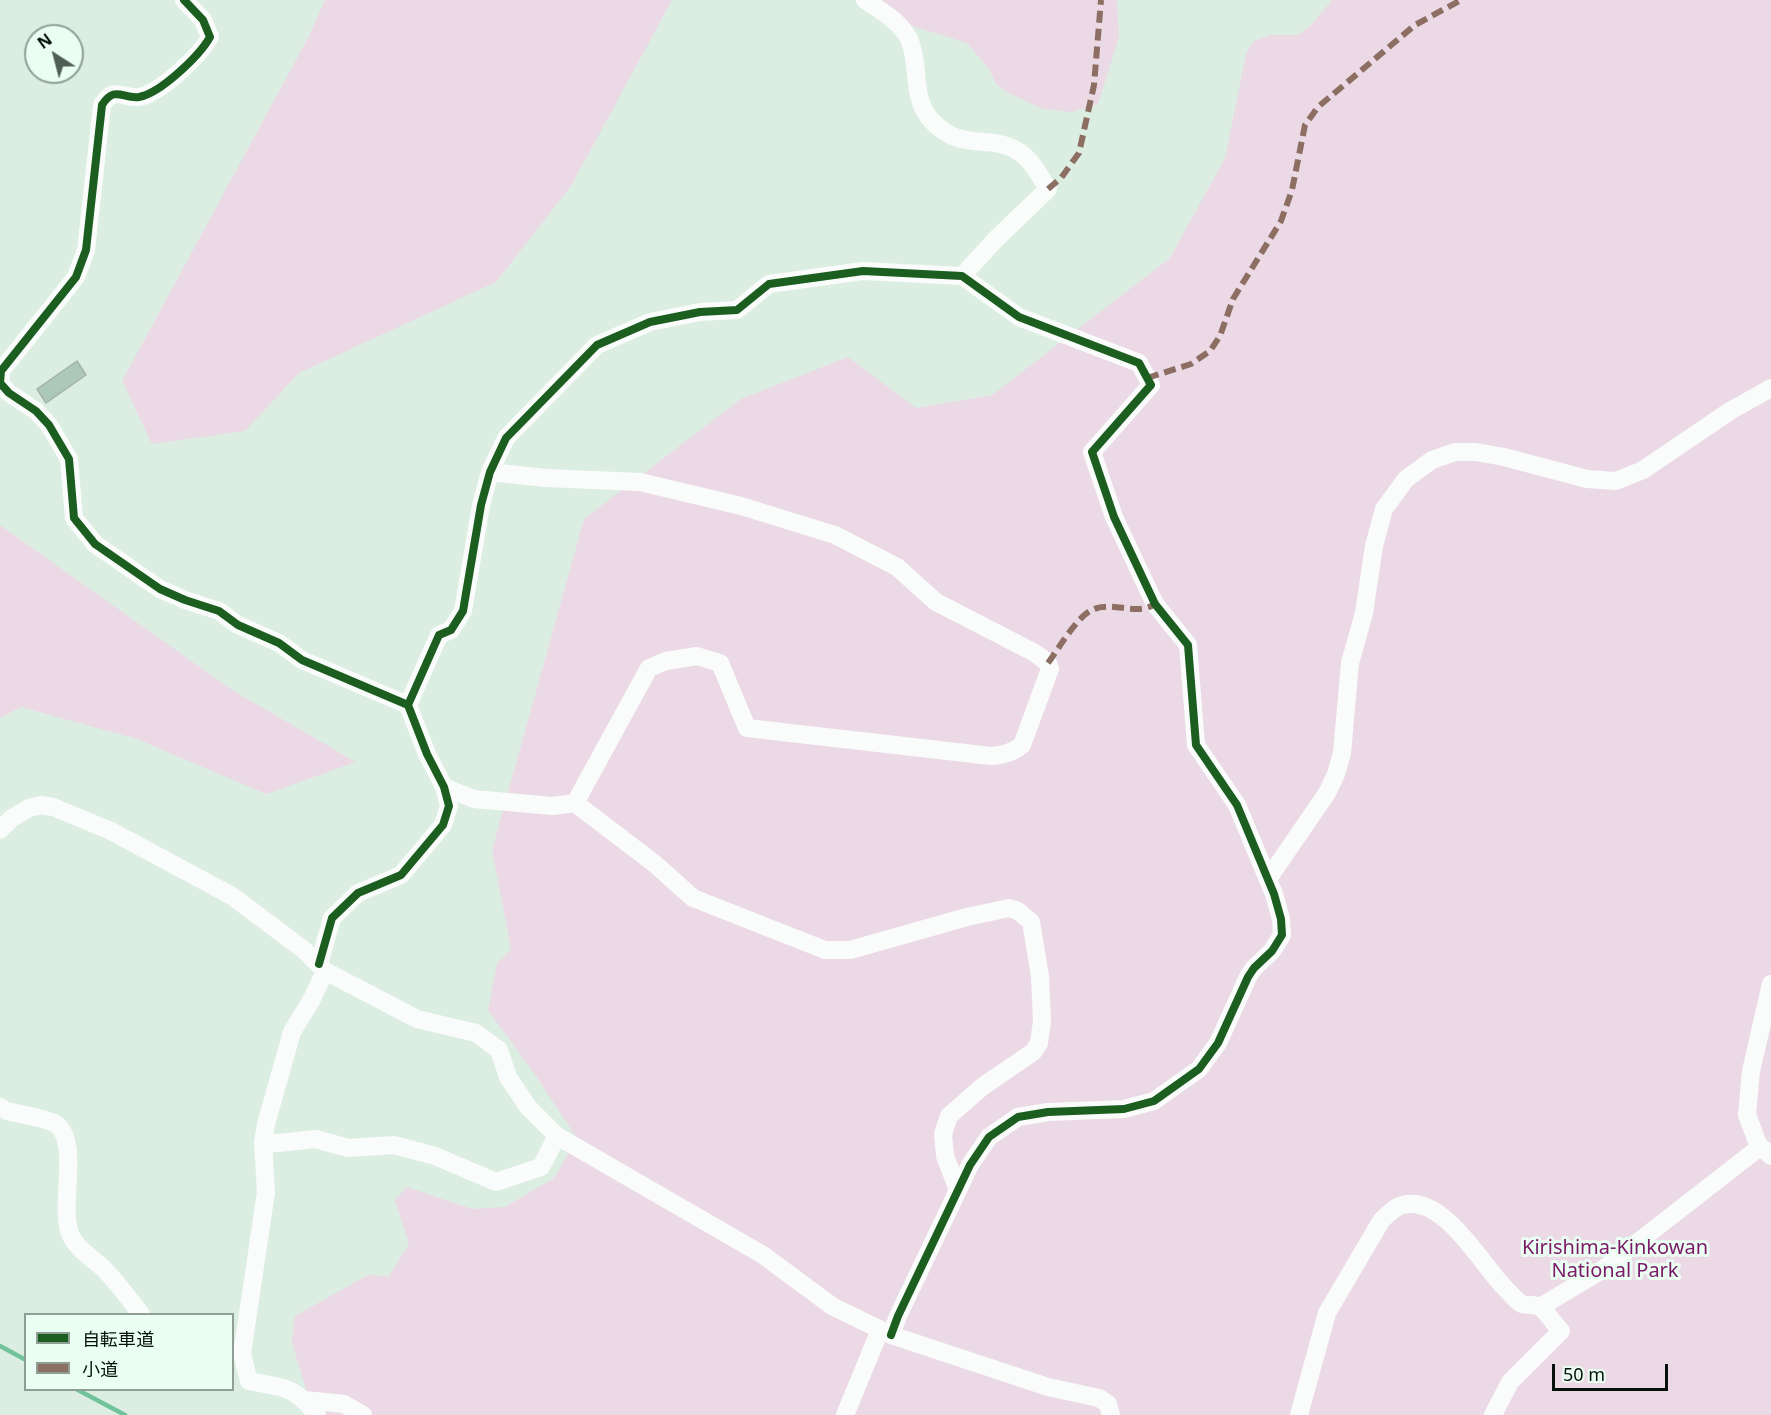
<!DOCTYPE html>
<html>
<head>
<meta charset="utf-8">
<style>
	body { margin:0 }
	#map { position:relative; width:1771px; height:1415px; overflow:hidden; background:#dcede2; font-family:"Noto Sans","Noto Sans JP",sans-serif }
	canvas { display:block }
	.legend { position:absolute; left:24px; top:1313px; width:210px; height:78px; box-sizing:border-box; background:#ebfef2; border:2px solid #8f9f96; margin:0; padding:8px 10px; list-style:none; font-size:18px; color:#06110b }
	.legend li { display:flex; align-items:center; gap:12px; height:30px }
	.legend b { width:30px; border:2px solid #8f9f96 }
	.north { position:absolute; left:24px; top:24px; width:60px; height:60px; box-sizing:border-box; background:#ebfef2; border:2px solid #8f9f96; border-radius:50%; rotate:324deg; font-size:16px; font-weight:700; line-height:24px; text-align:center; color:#06110b }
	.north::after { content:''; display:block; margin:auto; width:21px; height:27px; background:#515e56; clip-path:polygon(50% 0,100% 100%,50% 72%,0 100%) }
	.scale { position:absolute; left:1552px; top:1364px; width:116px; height:27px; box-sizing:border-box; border:3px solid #06110b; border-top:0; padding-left:8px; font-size:18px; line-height:21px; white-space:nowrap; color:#06110b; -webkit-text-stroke:4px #ebfef2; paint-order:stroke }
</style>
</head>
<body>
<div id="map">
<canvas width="1771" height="1415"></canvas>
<ul class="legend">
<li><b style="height:8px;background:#1b5e20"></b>自転車道</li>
<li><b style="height:8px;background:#8d6e63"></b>小道</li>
</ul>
<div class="north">N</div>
<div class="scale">50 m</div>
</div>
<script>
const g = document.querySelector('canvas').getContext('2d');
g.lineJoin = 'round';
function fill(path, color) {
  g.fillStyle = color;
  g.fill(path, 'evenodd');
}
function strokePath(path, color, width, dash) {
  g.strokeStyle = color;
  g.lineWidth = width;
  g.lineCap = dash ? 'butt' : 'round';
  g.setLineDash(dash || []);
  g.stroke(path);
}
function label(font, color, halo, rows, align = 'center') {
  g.font = font + ' "Noto Sans",sans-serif';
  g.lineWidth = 6;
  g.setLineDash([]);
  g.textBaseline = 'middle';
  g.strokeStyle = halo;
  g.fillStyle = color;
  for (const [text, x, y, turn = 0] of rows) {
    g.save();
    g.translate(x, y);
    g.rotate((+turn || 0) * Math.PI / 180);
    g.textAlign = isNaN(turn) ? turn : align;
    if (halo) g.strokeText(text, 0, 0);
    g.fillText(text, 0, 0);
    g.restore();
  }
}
const green = new Path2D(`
	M325 0H672L571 186 496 282 299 373 245 431 152 444 122 381 309 36Z
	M873 0H1117L1119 37 1098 104 1072 112 1043 109 1010 94 996 84 989 69 967 43 909 25Z
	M1332 0H1771V1415H324L308 1396 292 1343 295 1316 368 1275 389 1276 409 1244 395 1200 407 1187 472 1209 505 1207 554 1178 577 1138 536 1076 488 1010 497 964 511 949 492 850 584 519 741 399 848 357 916 408 992 395 1170 258 1225 158 1246 54 1254 41 1272 35H1298L1310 26Z
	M0 525 232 690 356 762 266 794 137 739 21 707 0 718Z`);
const stream = new Path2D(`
	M0 1346 26 1360
	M78 1390 125 1415`);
const building = new Path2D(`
	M77 361 86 375 46 403 37 389Z`);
const minor = new Path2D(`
	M184 0 203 20 210 37C200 55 161 93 139 97 122 99 115 85 102 105L86 250 76 277 1 371 0 383 9 393 36 411 49 425 69 459 74 518 95 544 160 589 185 600 219 611 238 625 279 643 302 660 408 705 427 754 444 787 449 806 443 825 401 875 358 893 332 918 319 964
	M865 0C881 11 900 21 909 39 921 66 910 98 932 121 961 152 988 134 1016 150 1031 158 1039 175 1048 189L996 239 962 276
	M490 472 546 478 640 482 741 506 835 535 897 567 936 602 1035 653 1048 663 1050 669 1022 745C1012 753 1003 755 991 756L747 728 720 663 697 656 666 661 649 668 575 803
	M408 705 439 635 451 630 463 611 481 505 490 472 506 438 597 345 650 322 700 312 737 310 769 284 863 271 962 276 1019 317 1139 363 1151 385 1092 452 1114 517 1155 604 1188 645 1196 745 1237 805 1274 894 1281 919 1282 935 1272 951 1254 968 1248 977 1218 1043 1199 1069 1154 1101 1124 1109 1048 1112 1018 1117 989 1137 970 1165 898 1316 891 1335
	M444 787 474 799 553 806 575 803 655 864 693 898 825 950H850L967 917 1009 908 1018 911 1031 922 1040 976 1042 1021 1039 1043 1033 1052 982 1087 949 1116 943 1134 945 1156 958 1190
	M0 830 12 818 29 808 41 805 53 807 111 831 232 896 304 950 325 971 417 1019 476 1033 499 1050 508 1077 528 1107 557 1136 763 1255 832 1306 891 1335 1048 1387 1099 1398 1108 1404 1111 1415
	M1268 879 1327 793 1336 774 1342 753 1350 663 1364 613 1374 546 1384 509 1406 479 1432 460 1455 452H1476L1504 457 1587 479 1616 481 1643 470 1730 411 1771 388
	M1771 984 1751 1071 1747 1115 1758 1144 1771 1156
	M0 1107 7 1111C19 1114 46 1118 56 1124 81 1142 58 1208 71 1236 77 1249 92 1258 103 1268 117 1282 129 1299 141 1314
	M263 1142 278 1143 316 1139 348 1148 394 1145 435 1156 496 1182 541 1167 557 1136
	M1540 1307 1602 1270 1760 1147
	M305 1400 344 1404 363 1415
	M317 1415C293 1385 284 1388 249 1381L242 1354 266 1192 263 1142 266 1124 292 1032 312 999 325 971
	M845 1415 880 1330
	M1299 1415 1327 1313 1381 1221C1387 1215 1394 1207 1403 1205 1443 1194 1482 1265 1505 1288 1510 1293 1516 1301 1522 1304 1527 1306 1535 1304 1540 1307 1547 1312 1555 1325 1561 1331L1510 1382 1493 1415`);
const quiet = new Path2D(`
	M1048 189 1061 178 1079 153 1094 85 1101 0
	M1147 378 1191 364 1210 351 1220 336 1233 299 1281 221 1292 190 1305 125 1318 107 1415 25 1461 0
	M1048 663C1059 648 1075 620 1090 611 1110 599 1136 617 1155 604`);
const cycleway = new Path2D(`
	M184 0 203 20 210 37C200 55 161 93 139 97 122 99 115 85 102 105L86 250 76 277 1 371 0 383 9 393 36 411 49 425 69 459 74 518 95 544 160 589 185 600 219 611 238 625 279 643 302 660 408 705 427 754 444 787 449 806 443 825 401 875 358 893 332 918 319 964
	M408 705 439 635 451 630 463 611 481 505 490 472 506 438 597 345 650 322 700 312 737 310 769 284 863 271 962 276 1019 317 1139 363 1151 385 1092 452 1114 517 1155 604 1188 645 1196 745 1237 805 1274 894 1281 919 1282 935 1272 951 1254 968 1248 977 1218 1043 1199 1069 1154 1101 1124 1109 1048 1112 1018 1117 989 1137 970 1165 898 1316 891 1335`);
const parkNames = [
	["Kirishima-Kinkowan",1615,1248],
	["National Park",1615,1271]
];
fill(green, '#ebdae6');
strokePath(stream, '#70c29a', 4.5);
fill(building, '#acc8b9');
strokePath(building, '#a4b2a9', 1.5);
strokePath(minor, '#fafcfb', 18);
strokePath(quiet, '#8d6e63', 6, [12, 6]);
strokePath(cycleway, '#1b5e20', 8);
label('20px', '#7b1969', '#ebfef2', parkNames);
</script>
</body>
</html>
